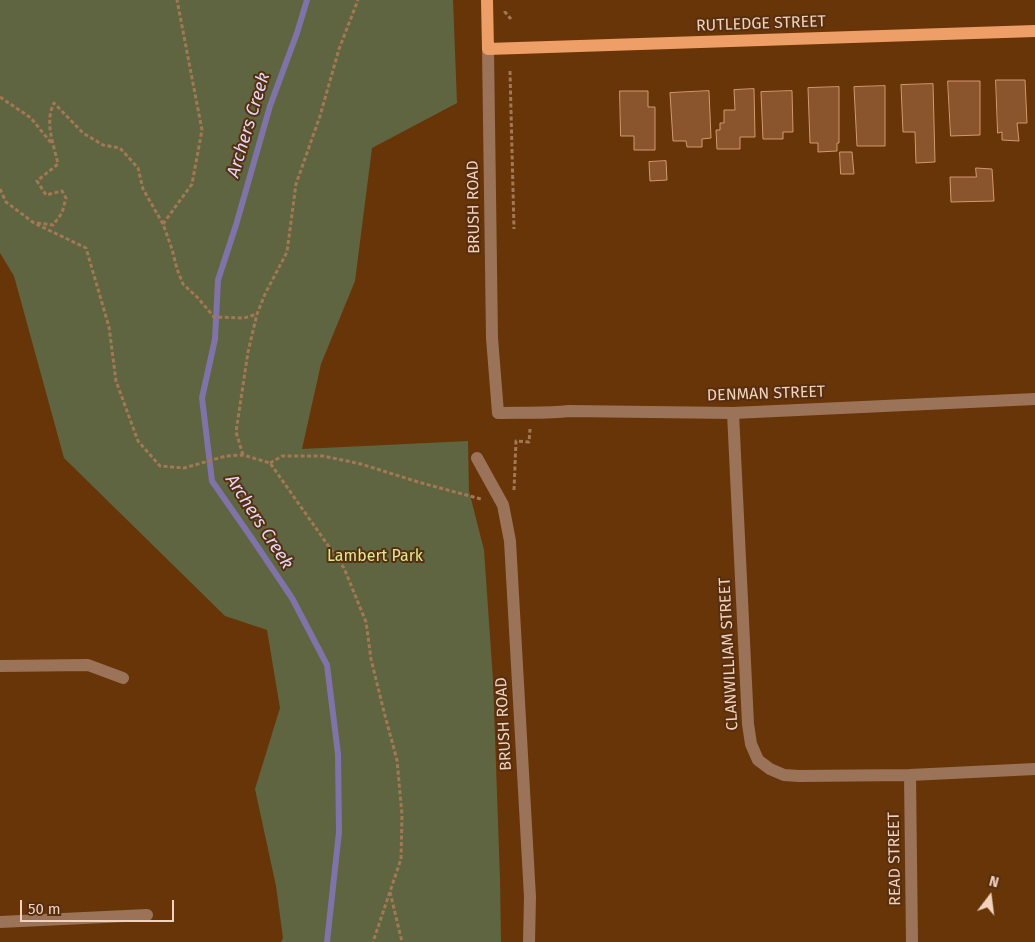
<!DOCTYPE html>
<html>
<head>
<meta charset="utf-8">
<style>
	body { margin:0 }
	#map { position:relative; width:1035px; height:942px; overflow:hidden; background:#683508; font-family:"Fira Sans",sans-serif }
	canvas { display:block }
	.north { position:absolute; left:965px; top:872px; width:50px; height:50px; -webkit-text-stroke:4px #562e10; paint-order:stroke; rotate:15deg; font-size:14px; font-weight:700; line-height:20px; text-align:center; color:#f1d2bd }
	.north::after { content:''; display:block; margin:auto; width:18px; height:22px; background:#f1d2bd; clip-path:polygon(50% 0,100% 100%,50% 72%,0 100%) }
	.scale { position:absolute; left:20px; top:900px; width:154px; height:22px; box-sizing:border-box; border:2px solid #f1d2bd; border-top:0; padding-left:6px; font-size:15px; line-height:18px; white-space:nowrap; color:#f1d2bd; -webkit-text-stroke:4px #562e10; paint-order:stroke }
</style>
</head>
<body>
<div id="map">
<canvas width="1035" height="942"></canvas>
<div class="north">N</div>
<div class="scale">50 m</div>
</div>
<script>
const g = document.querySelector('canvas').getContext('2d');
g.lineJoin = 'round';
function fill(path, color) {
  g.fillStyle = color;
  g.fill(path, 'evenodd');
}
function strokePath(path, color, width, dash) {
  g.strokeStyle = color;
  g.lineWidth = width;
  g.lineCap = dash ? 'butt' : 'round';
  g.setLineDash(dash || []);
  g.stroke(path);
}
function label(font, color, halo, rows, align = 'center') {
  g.font = font + ' "Fira Sans",sans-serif';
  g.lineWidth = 4;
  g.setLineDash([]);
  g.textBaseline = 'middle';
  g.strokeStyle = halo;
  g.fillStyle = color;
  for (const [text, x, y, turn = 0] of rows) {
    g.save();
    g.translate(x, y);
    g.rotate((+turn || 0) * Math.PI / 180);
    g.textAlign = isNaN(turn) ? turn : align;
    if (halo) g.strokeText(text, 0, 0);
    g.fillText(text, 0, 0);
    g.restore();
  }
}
const green = new Path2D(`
	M0 0H453L457 103 372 148 355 281 321 364 302 449 468 441 469 491 484 550 493 680 500 879 501 942H281L283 938 276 886 255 789 280 708 267 630 225 616 64 458 14 276 0 253Z`);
const stream = new Path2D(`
	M307 0 297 33 270 106 236 225 218 280 215 339 202 398 212 481 253 540 292 598 327 665 338 754 339 832 327 942`);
const building = new Path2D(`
	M996 80H1025L1027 123H1017L1019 141 1002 140V132L998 133Z
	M948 81H980V135L951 136Z
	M933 84 935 162 916 163 915 132H903L901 85Z
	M885 86V146H857L854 87Z
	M839 87V143H837V151L818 152V143H810L808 88Z
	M754 89 755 137H740V149H717L716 130H720V123H724V110H735L734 90Z
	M620 91H648V107H655V150H634V136H621Z
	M709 91 711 138 702 139V147H687L686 141H673L670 93Z
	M792 91 793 132H783V139H763L761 92Z
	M840 152H852L854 174H841Z
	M666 161 667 180 650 181 649 162Z
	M976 168 992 169 994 201 951 202 950 177H976Z`);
const path = new Path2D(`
	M505 11V12L511 19
	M510 71 514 229
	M0 97 31 118 52 144
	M0 189 6 202 34 223 86 248 109 327 116 381 138 441 160 466 184 468 226 456 243 455 270 463 344 568 366 622 371 659 384 712 397 760 402 815 401 859 373 942
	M37 223 53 225 62 213 66 198 62 191 46 195 37 181 58 164C54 145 44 122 54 103L83 133 103 145 120 148 138 168 143 189 163 224 172 249 177 269 183 284 198 298 214 317 244 318 257 314
	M163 224 192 184 202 130 177 0
	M243 455 236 432 248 352 257 314 265 294 287 252 296 184 320 116 339 49 358 0
	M270 463 282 456H323L361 464 418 482 481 499
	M514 490 516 441 529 442 530 429
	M390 892 402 942`);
const minor = new Path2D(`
	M488 49 492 338 498 413C521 412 545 414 569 411L733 413 1035 399
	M733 413 748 724 751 744 758 760 770 769 784 775 799 776 910 775 1035 769
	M477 458 503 505 510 541 530 897 529 942
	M0 666 88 665 123 678
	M910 775 912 942
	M0 922 147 915`);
const major = new Path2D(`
	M487 0 488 49 1035 31`);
const streetNames = [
	["RUTLEDGE STREET",761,24,-2],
	["BRUSH ROAD",474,207,-91],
	["DENMAN STREET",766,394,-2],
	["CLANWILLIAM STREET",729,654,-93],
	["BRUSH ROAD",504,724,-93],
	["READ STREET",895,859,-91]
];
const parkNames = [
	["Lambert Park",375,557]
];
const waterNames = [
	["Archers Creek",249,125,-73],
	["Archers Creek",259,522,57]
];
fill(green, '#5f6540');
strokePath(stream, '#8073a7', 6);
fill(building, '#8a542d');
strokePath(building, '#d49870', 1);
strokePath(path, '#a27855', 3, [4, 2.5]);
strokePath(minor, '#9b7359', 12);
strokePath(major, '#ee9e67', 12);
label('16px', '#f1d2bd', '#562e10', streetNames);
label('16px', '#dfea94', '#562e10', parkNames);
label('italic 18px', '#dfd8f8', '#562e10', waterNames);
</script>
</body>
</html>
